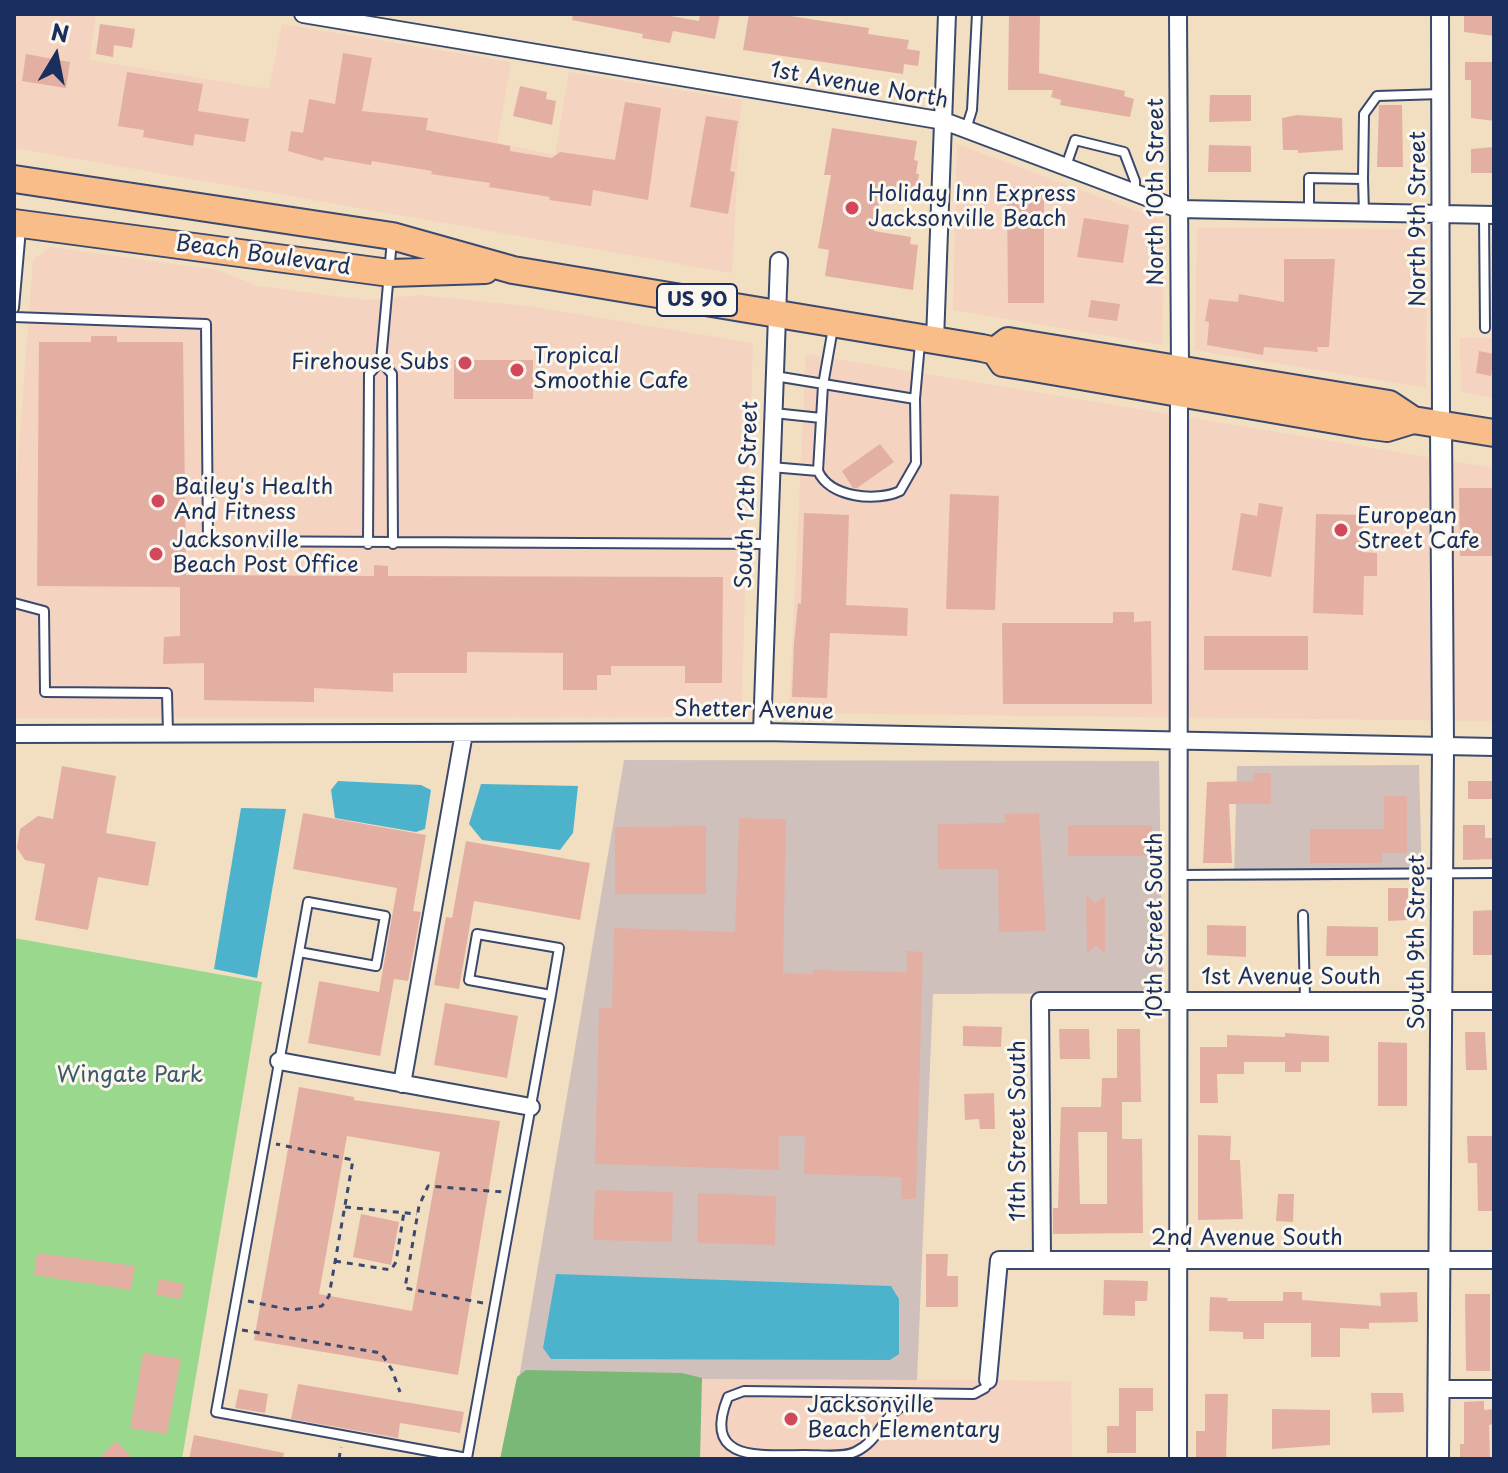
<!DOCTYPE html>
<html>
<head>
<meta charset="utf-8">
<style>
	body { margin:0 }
	#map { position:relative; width:1508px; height:1473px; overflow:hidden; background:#f2dfc1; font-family:"Playpen Sans",sans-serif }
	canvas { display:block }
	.frame { position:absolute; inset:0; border:16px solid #1b2f5e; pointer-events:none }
	.north { position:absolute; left:16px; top:16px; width:80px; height:80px; -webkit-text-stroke:6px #fbf7ec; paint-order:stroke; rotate:10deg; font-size:22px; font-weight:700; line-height:32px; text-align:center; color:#1b2f5e }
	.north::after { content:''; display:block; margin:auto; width:28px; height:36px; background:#1b2f5e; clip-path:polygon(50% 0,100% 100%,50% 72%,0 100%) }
</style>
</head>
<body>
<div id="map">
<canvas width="1508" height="1473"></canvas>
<div class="frame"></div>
<div class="north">N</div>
</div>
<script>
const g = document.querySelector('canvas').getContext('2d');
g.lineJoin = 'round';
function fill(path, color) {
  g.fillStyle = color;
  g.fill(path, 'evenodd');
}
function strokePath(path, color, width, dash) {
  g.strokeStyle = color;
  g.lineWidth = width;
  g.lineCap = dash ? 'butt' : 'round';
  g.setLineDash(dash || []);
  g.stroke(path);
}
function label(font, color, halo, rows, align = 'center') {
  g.font = font + ' "Playpen Sans",sans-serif';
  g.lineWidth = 6;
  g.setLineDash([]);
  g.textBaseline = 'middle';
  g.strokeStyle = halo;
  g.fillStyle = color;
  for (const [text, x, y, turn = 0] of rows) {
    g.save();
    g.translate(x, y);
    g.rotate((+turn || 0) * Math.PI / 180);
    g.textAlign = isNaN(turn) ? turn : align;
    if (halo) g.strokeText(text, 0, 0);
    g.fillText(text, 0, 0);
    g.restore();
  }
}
const built = new Path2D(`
	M14 14H96L89 60 269 89 282 24 511 62 497 143 555 155 569 72 741 100 732 273 14 148Z
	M957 144 1164 221 1162 345 953 310Z
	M1197 228 1427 229 1426 388 1195 350Z
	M50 247 218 270 258 286 366 300 420 295 535 307 753 343 741 717 14 718V515L33 260Z
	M1460 338H1494V398L1461 392Z
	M806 354 1494 468V721L789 713Z
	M702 1378 1071 1381 1072 1457 1131 1459H504Z`);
const industrial = new Path2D(`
	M624 760 1159 761 1163 993 933 994 917 1380 519 1378Z
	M1419 765 1422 880 1234 881 1237 766Z`);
const green = new Path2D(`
	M14 938 262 982 182 1459H14Z`);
const forest = new Path2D(`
	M526 1370 682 1373 702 1378 700 1459H500L517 1377Z`);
const water = new Path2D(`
	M338 781 421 785 431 790 425 829 416 832 335 818 331 790Z
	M481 784 578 786 573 833 560 850 482 840 469 824Z
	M241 808 286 809 257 978 214 969Z
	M556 1274 891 1286 899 1299V1354L890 1360 551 1359 543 1348Z`);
const building = new Path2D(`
	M573 14H659L699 21 700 14H720L715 39 673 31 670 43 642 38 643 34 572 20Z
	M749 14H777L869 28 868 34 909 40 907 49 920 51 918 66 904 64 903 74 743 50Z
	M1009 14H1040L1039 73 1125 91 1124 96 1134 99 1130 117 1060 105 1061 100 1051 97 1053 90H1008Z
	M1464 14H1494V36L1464 32Z
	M100 24 135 29 132 48 114 45 113 57 96 54Z
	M343 53 372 58 362 111 428 118 426 130 510 146V151L552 158 560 152 615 160 625 102 661 108 648 200 593 190 591 206 549 200 550 197 489 187 490 183 431 174 432 171 372 161 371 165 324 157 323 161 288 151 291 131 303 133 309 99 335 104Z
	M26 54 70 62 66 88 22 81Z
	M1465 62H1493L1494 121 1471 118V80H1465Z
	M127 72 203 84 198 111 249 119 245 142 195 134 193 146 143 137 144 130 118 126Z
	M520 86 547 92 546 99 556 101 552 125 513 116Z
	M1210 95H1251V121L1209 122Z
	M1379 105H1402L1403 167H1377Z
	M1297 115 1342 118 1343 150 1298 153V150H1283L1282 118Z
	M706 116 738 121 730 171 735 172 728 214 690 207Z
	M832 128 917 141 914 160 918 161 916 174H919L916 193 882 186 874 231 911 237 910 244 918 245 913 290 825 276 829 250 818 248 831 175H824Z
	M1209 145 1251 146V172H1208Z
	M1494 147V173H1471V149Z
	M1007 187H1040V193H1044V303H1008Z
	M1084 218 1129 225 1123 263 1077 257Z
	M1284 259H1335L1329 347H1317L1318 352 1264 347 1263 355 1207 345 1209 322 1205 321 1209 299 1238 302 1239 294 1284 302Z
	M1091 300 1120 304 1117 321 1088 317Z
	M91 336H117V342H183L186 575 374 576V565L388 566V576L723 577 722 683H685V666H611V675H597V690H563V653L467 652V673H393V692L314 688V702L204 700V663L163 664 164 637 180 636V587L37 586 39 342H91Z
	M1479 351 1494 354 1491 376 1476 373Z
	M454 360H533V399H454Z
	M880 444 894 462 857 488H853L842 471Z
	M1459 488H1494V556H1460Z
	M950 494 999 496 995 610 946 609Z
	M1259 503 1283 507 1271 577 1232 570 1241 513 1257 516Z
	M804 513 849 515 846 605 908 608 907 636 830 633 827 698 792 697 794 644 798 603 801 604Z
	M1316 514 1363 515 1362 552 1377 553V576H1364L1363 615 1313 613Z
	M1113 612H1134V622L1151 621 1152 704H1003L1002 623H1113Z
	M1204 636H1308V670H1204Z
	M62 766 116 776 106 833 156 842 148 886 98 877 88 930 35 920 45 864 25 860 17 848 20 829 38 816 53 819Z
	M1253 773H1271V804H1229L1232 863H1203L1207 782 1253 781Z
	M1468 781H1494V799H1468Z
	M1384 796H1407V853H1382V863H1310V829H1384Z
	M303 813 426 835 413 911 421 912 408 981 394 979 380 1056 308 1043 319 981 379 992 397 888 293 869Z
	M1039 813 1046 931 999 932 998 869H938L937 824 1005 823 1004 814Z
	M739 818 786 819 783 973 813 974V970L907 972V951L923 952 916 1199H901V1177L804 1174 805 1136H779V1170L595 1164 599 1008H612L614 928 735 932Z
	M1068 825H1152V856H1068Z
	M1463 825H1485V838H1494V859L1463 860Z
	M706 826V894H615V827Z
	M466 841 590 863 580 920 474 901 459 989 434 985 446 917 452 918Z
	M1388 888H1408V920L1388 921Z
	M1086 895 1095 903 1105 896V954L1096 945 1087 954Z
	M1494 910V955H1473V911Z
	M1207 925 1246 926V957L1207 955Z
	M1327 926 1378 927V956H1326Z
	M445 1003 518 1016 507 1078 434 1065Z
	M963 1026 1002 1027 1001 1047 963 1046Z
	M1059 1029H1089L1090 1059H1060Z
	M1117 1029H1140L1141 1102H1122V1139H1142L1143 1233 1053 1234V1208H1058L1061 1107H1101L1102 1078H1117ZM1078 1132H1107V1204H1080Z
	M1465 1032H1485L1487 1070H1466Z
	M1285 1033 1329 1036V1062H1301V1072H1285V1062H1244V1074H1217L1218 1103H1200V1047H1227V1035L1285 1037Z
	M1378 1042 1407 1043V1106H1378Z
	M299 1087 354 1097V1100L500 1121 458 1375 254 1340ZM347 1136 440 1152 412 1311 319 1294Z
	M994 1093 995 1129H980L979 1119 965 1120 964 1094Z
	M1198 1135 1231 1136 1230 1160H1240L1243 1219 1198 1220Z
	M1467 1136H1494V1211H1478L1477 1163H1468Z
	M595 1190 673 1192 672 1242 593 1240Z
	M698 1193 776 1196 775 1245 697 1243Z
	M1278 1194H1294L1293 1222 1276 1221Z
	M361 1214 399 1222 391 1265 353 1257Z
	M37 1253 135 1266 131 1290 34 1275Z
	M926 1254H948L947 1276H958V1307H926Z
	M159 1279 184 1284 181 1299 156 1295Z
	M1104 1280 1148 1281 1147 1301H1135V1316L1103 1315Z
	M1283 1292H1302V1300L1381 1306 1380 1293 1417 1292 1418 1322 1369 1323V1329L1340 1328V1357H1311V1323H1264V1339H1243V1332L1209 1331 1210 1297 1228 1298 1227 1301H1283Z
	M1465 1294H1490V1371H1466Z
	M143 1353 181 1359 167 1434 130 1428Z
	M298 1384 464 1412 460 1433 400 1423 398 1438 291 1419Z
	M1119 1388H1153V1411H1136V1453H1107V1426H1119Z
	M239 1389 268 1394 265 1413 235 1408Z
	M1371 1393H1403L1404 1412 1372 1413Z
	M1205 1394H1228L1226 1459H1196V1431H1205Z
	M1484 1401V1410L1493 1409V1424L1489 1425 1490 1459H1460V1444H1464V1402Z
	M1272 1409 1330 1410V1445L1272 1449Z
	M194 1435 284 1453 283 1459H189Z
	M116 1441 133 1459H98Z`);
const path = new Path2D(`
	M345 1207 417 1214
	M335 1261 391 1270 396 1262 404 1212
	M248 1301 291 1310 322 1306 329 1296 353 1160 276 1144
	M483 1303 405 1288 419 1206 428 1186 503 1192
	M242 1330 381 1353 392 1370 400 1392
	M339 1459 341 1447`);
const service = new Path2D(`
	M966 129 972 110 977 14
	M1066 166 1075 140 1124 152 1135 181V193
	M1363 179 1364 114 1377 96 1441 94
	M1309 211V178L1363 179 1364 213
	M1484 216 1485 328
	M14 308 21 229
	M14 317 206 324 208 541 769 544
	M381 361 392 240
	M775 376 915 399 920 343
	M774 413 821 418
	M771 467 818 471 823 385 833 328
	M818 471C830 498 877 502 900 491L916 463 915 399
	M368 544 369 374 381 361 392 374 393 544
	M14 603 44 611 45 692 167 693 168 733
	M1179 875 1494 873
	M1303 915 1305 1000
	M299 952 308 902 385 916 376 966 299 952 216 1412 467 1458 551 995 469 980 477 934 559 948 551 995
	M919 1395C909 1402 897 1408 889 1417 878 1431 872 1444 855 1452 842 1458 820 1455 805 1455 761 1455 701 1463 728 1397L744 1391 974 1394 985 1388 988 1380`);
const minor = new Path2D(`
	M303 14 944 121 1178 209 1494 215
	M1178 14 1180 370
	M1440 14 1441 425
	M935 340 947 14
	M762 732 779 261
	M14 734 762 732 1494 747
	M279 1061 531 1107
	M402 1084 464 733
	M1042 1260 1040 1001H1494
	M988 1380 999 1260H1494
	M1438 1389H1494
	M1178 1459 1179 393`);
const tertiary = new Path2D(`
	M1438 1459 1443 747 1441 425`);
const trunk = new Path2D(`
	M14 179 392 236 513 270 982 348 995 351 1003 363 1034 368 1364 425 1387 428 1413 420
	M14 223 390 273 485 270
	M995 351 1008 341 1389 404 1413 420 1494 433`);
const markers = [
	[852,208,8,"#d1495b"],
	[465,363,8,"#d1495b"],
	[517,370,8,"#d1495b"],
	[158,501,8,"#d1495b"],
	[1341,530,8,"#d1495b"],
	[156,554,8,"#d1495b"],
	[791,1419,8,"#d1495b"]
];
const shields = [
	[697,300,80]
];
const shieldNames = [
	["US 90",697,300]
];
const streetNames = [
	["1st Avenue North",859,86,10],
	["North 10th Street",1157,192,-90],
	["North 9th Street",1419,219,-90],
	["Beach Boulevard",263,256,8],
	["South 12th Street",748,495,-88],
	["Shetter Avenue",754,711,1],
	["10th Street South",1156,926,-90],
	["South 9th Street",1418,942,-90],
	["1st Avenue South",1291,978],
	["11th Street South",1019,1131,-90],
	["2nd Avenue South",1247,1239]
];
const poiNames = [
	["Holiday Inn Express",868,195],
	["Jacksonville Beach",868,220],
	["Tropical",533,357],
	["Smoothie Cafe",533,382],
	["Firehouse Subs",449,363,"right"],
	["Bailey's Health",174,488],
	["And Fitness",174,513],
	["European",1357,517],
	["Street Cafe",1357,542],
	["Jacksonville",172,541],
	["Beach Post Office",172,566],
	["Jacksonville",807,1406],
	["Beach Elementary",807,1431]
];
const parkNames = [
	["Wingate Park",130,1076]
];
fill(built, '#f4d3c1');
fill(industrial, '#d0c0bc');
fill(green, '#99d88d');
fill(forest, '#7ab878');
fill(water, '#4db3cc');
fill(building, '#e3afa3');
strokePath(service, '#3b496d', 12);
strokePath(minor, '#3b496d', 20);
strokePath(tertiary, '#3b496d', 24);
strokePath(trunk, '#3b496d', 30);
strokePath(path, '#3b496d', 3, [6, 6]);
strokePath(service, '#fff', 8);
strokePath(minor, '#fff', 16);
strokePath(tertiary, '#fff', 20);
strokePath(trunk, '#f8bd89', 26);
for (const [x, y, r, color] of markers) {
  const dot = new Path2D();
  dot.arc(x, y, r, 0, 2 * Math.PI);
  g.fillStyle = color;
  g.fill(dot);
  strokePath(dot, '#fbf7ec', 3);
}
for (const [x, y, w] of shields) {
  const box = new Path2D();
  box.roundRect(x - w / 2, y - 16, w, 32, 6);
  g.fillStyle = '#fbf7ec';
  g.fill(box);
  strokePath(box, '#1b2f5e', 2);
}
label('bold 20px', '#1b2f5e', null, shieldNames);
label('22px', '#1b2f5e', '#fbf7ec', streetNames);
label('22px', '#1b2f5e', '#fbf7ec', poiNames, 'left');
label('22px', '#3a596a', '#fbf7ec', parkNames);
</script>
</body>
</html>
